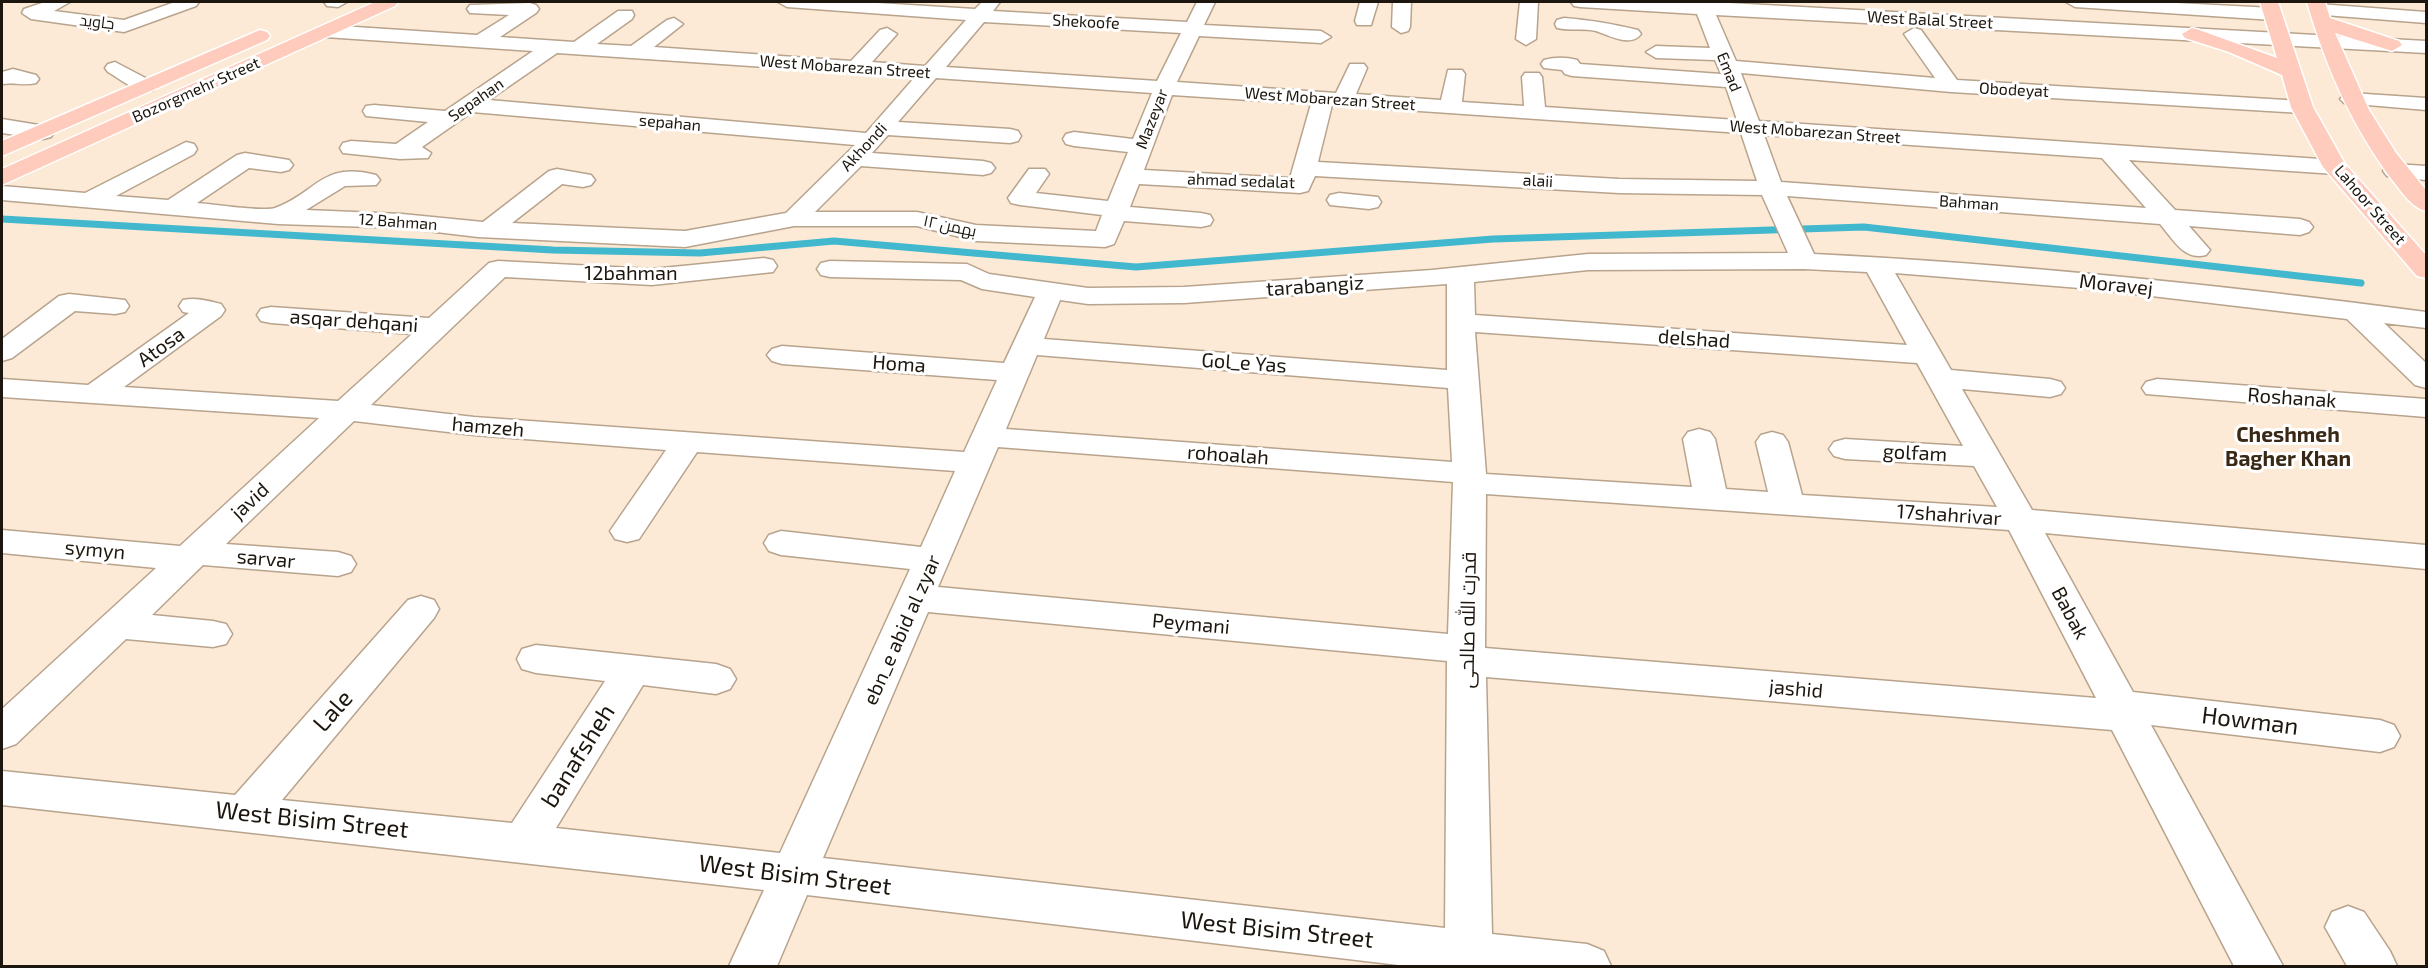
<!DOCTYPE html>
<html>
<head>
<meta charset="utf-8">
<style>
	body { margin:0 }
	#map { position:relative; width:2428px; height:968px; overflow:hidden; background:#fcead7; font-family:"Exo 2",sans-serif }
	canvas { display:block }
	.frame { position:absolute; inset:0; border:3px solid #1d160e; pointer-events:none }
</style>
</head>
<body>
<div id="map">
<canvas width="2428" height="968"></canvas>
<div class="frame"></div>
</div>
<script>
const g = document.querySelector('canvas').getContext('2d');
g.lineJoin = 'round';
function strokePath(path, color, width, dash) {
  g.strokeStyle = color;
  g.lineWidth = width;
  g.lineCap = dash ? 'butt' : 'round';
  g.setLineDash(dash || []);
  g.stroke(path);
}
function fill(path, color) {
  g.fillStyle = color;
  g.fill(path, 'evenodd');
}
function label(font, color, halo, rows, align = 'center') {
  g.font = font + ' "Exo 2",Cairo,sans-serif';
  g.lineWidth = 6;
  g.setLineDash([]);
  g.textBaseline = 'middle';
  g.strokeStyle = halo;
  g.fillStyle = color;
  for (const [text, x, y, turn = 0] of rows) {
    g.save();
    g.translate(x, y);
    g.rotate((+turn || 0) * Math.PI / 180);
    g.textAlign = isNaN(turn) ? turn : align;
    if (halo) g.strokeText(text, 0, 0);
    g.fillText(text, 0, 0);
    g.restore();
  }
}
const stream = new Path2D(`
	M2 219 553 250 700 253 834 241 1136 267 1493 239 1864 227 2361 283`);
const minor = new Path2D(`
	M45 2H70L54 11 124 20 175 2H199L196 6 124 32 31 19 22 13 24 9Z
	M324 2H347L338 7 327 6Z
	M778 2H861L975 9 982 2H1000L993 11 1187 22 1197 2H1215L1204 25 1321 31 1331 37 1321 43 1199 36 1177 82 1336 93 1350 64H1364L1367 68 1356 94 1441 100 1448 70H1462L1465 74 1462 102 1524 106 1522 77 1525 73H1539L1542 77 1545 107 1737 120 1726 87 1572 76 1565 74 1562 70 1544 68 1541 64 1544 60C1555 57 1566 57 1577 60L1580 64 1721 74 1715 60 1656 58 1646 52 1656 46 1710 48 1697 14 1580 7 1574 6 1571 2H1710L2426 41V53L1716 15 1736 61 1935 78 1904 34 1914 28 1921 30 1957 80 2302 101 2310 102 2313 107 2310 112 2302 113 1951 92 1741 73 1759 121 2335 160 2343 162 2347 167 2343 172 2335 174 2129 160 2175 210 2300 219 2309 222 2313 227 2309 232 2300 235 2189 226 2210 250 2206 255C2184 261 2173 239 2160 224L1787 196 1814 254C2018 264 2223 285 2426 312V328L2384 323 2426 363V388L2415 385 2347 319 2092 289 1895 273 1951 370 2050 379 2061 382 2065 388 2061 394 2050 397 1962 389 2032 510 2426 545V569L2045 533 2133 692 2380 720 2394 725 2400 736 2394 747 2380 752 2151 725 2283 966H2234L2112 730 1486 677 1492 934 1587 944 1604 951 1611 966H1407L807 895 777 966H729L764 890 2 805V771L235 795 408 600 421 596 434 600 439 609 434 618 282 800 512 823 605 681 536 673 522 669 517 659 522 649 536 645 716 664 730 669 736 679 730 689 716 694 643 685 556 828 780 853 910 569 781 555 769 551 764 543 769 535 781 531 921 547 955 471 697 452 639 539 627 542 615 539 610 531 666 450 474 435 354 421 226 544 338 552 351 556 356 564 351 572 338 576 203 565 152 615 213 621 226 624 232 634 226 644 213 647 126 639 16 744 2 749V709L156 568 2 553V530L180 546 319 418 2 397V379L88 385 189 313 183 312 179 306 183 300C196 297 208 301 221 304L225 310 221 316 124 387 338 401 412 334 271 323 261 321 257 315 261 309 271 307 429 318 489 263 498 261 652 269 764 258 773 260 777 266 773 272 652 285 505 277 371 405 474 417 964 452 997 380 782 364 772 361 767 355 772 349 782 346 1004 363 1035 297 982 289 961 280 830 277 821 275 817 269 821 263 830 261 967 264 989 274 1088 288 1184 287 1432 270 1588 254 1788 253 1762 195 1619 193 1315 176 1308 191 1300 193 1139 184 1130 207 1201 213 1210 215 1213 220 1210 225 1201 227 1124 221 1114 244 1105 247 976 241 917 226H794L685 247 478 237 402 228 278 224 2 200V186L85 193 186 142 194 144 197 149 194 154 116 196 168 200 237 155 245 153 289 160 293 165 289 170 281 172 249 168 197 203C212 204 264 212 275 208 317 193 321 161 376 175L380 180 376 185 345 186 306 210 402 214 483 222 549 171 557 169 591 175 595 180 591 185 583 187 562 184 512 223 685 231 786 213 855 145 472 112 422 147 431 153 428 158 400 159 343 153 340 148 343 143 351 141 396 144 428 122 366 116 363 111 366 106 374 105 445 111 533 51 325 37 315 31 325 25 477 35 509 15 470 13 467 9 470 5 530 3 536 5 539 9 536 13 500 37 574 42 618 11H632L634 15 632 19 597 44 631 46 667 20 674 18 683 24 654 47 851 61 880 30 887 28 897 34 872 62 925 66 966 20 787 7ZM984 22 1181 33 1157 81 946 67ZM557 53 915 77 866 133 489 100ZM936 78 1152 93 1133 139 1074 132 1066 134 1063 139 1066 144 1074 146 1128 152 1108 201 1036 193 1049 174 1045 169H1029L1008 198 1011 203 1020 205 1102 215 1096 231 976 225 917 212H815L861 166 983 175 991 173 995 168 991 163 983 161 872 153 888 135 1010 143 1018 141 1021 136 1018 131 1010 129 898 122ZM1172 95 1311 104 1290 178 1144 170ZM1332 105 1741 133 1757 181 1619 179 1318 162ZM1764 135 2102 158 2146 208 1781 182ZM1804 269 1867 272 1907 345 1475 315 1474 282 1588 270ZM1447 284V370L1044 339 1060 300 1088 304 1184 303ZM1475 332 1917 363 1963 446 1845 439 1834 442 1829 449 1834 456 1845 459 1974 466 1997 507 1802 495 1788 442 1783 435 1772 432 1761 435 1756 442 1768 492 1726 489 1715 439 1710 432 1699 429 1688 432 1683 439 1692 487 1486 474ZM1037 355 1448 388 1452 462 1006 429ZM998 447 1453 482 1448 634 938 587ZM1486 494 2009 530 2096 698 1485 648ZM928 612 1447 661 1445 928 823 858Z
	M1360 2H1378L1371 25H1357L1355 21Z
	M1393 2H1411L1410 27 1408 31 1401 33 1392 27Z
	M1520 2H1538L1536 39 1526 45 1516 39Z
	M2066 2H2157L2273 8 2282 14 2273 20 2075 7Z
	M2319 4 2426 12V23L2312 14 2310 10 2312 6Z
	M1564 18C1590 20 1613 24 1638 30L1641 34C1631 48 1608 35 1596 31 1584 28 1570 31 1557 28L1555 24 1557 20Z
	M115 62 153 82 156 86 153 90C137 94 122 80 108 72L105 68 108 64Z
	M13 69 36 75 39 79 36 83C25 86 14 82 2 84V72Z
	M2351 93 2426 98V110L2344 103 2340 99 2344 95Z
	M2 119 51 127 54 132 51 137 43 139 2 133Z
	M2395 164 2426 166V180L2387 176 2383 171 2387 166Z
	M1339 193 1378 197 1381 202 1378 207 1369 209 1330 205 1327 200 1330 195Z
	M69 294 125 300 129 306 125 312 115 314 75 311 12 358 2 361V339L59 296Z
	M2157 379 2426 399V417L2146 394 2142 388 2146 382Z
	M2348 906 2364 912 2390 951 2397 966H2347L2325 927 2332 912Z`);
const major = new Path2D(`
	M375 2H398L395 6 2 185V169Z
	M2260 2H2278L2313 107 2345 164 2426 255V278L2417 276 2323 167 2291 107 2282 75 2229 52 2185 38 2182 34 2192 28 2199 30 2277 58Z
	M2307 2H2325L2330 18 2399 41 2402 45 2392 51 2335 33 2369 110 2396 153 2426 190V211C2412 208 2402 192 2393 181 2352 126 2326 68 2307 2Z
	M260 30 267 32 270 36 267 40 2 156V141Z`);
const farStreetnames = [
	["West Balal Street",1930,20,3],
	["جاوید",97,22,7],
	["Shekoofe",1086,22,3],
	["West Mobarezan Street",845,67,4],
	["Emad",1729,72,68],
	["Bozorgmehr Street",196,90,-24],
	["Obodeyat",2014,90,3],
	["West Mobarezan Street",1330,99,4],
	["Sepahan",476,100,-35],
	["Mazeyar",1152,119,-69],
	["sepahan",670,123,5],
	["West Mobarezan Street",1815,132,4],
	["Akhondi",864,147,-47],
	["ahmad sedalat",1241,181,2],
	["alaii",1538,181,3],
	["Bahman",1969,203,4],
	["Lahoor Street",2370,205,49],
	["12 Bahman",398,222,4],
	["۱۲ بهمن",950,226,12]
];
const streetNames = [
	["12bahman",631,273],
	["Moravej",2116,285,6],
	["tarabangiz",1315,286,-4],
	["asqar dehqani",354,321,4],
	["delshad",1694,339,4],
	["Atosa",161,347,-36],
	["Gol_e Yas",1244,363,4],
	["Homa",899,364,4],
	["Roshanak",2292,398,4],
	["hamzeh",488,427,5],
	["golfam",1915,453,3],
	["rohoalah",1228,455,4],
	["javid",250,501,-43],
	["17shahrivar",1949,515,4],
	["symyn",95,550,5],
	["sarvar",266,559,5],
	["Babak",2070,613,62],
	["قدرت الله صالحی",1468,620,-89],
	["Peymani",1191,624,5],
	["ebn_e abid al zyar",902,630,-66],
	["jashid",1796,689,5]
];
const neighbourhoodNames = [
	["Cheshmeh",2288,435],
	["Bagher Khan",2288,459]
];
const nearStreetnames = [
	["Lale",333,711,-49],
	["Howman",2250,721,7],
	["banafsheh",578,756,-58],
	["West Bisim Street",312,820,6],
	["West Bisim Street",795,875,7],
	["West Bisim Street",1277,930,6]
];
strokePath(stream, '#41b8cd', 7);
strokePath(minor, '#b8a38d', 3);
strokePath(major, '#fff', 3);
fill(minor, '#fff');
fill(major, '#fecbbc');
label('16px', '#1d160e', '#fff', farStreetnames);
label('20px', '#1d160e', '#fff', streetNames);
label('bold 21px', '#382815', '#fff', neighbourhoodNames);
label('24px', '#1d160e', '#fff', nearStreetnames);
</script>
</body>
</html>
